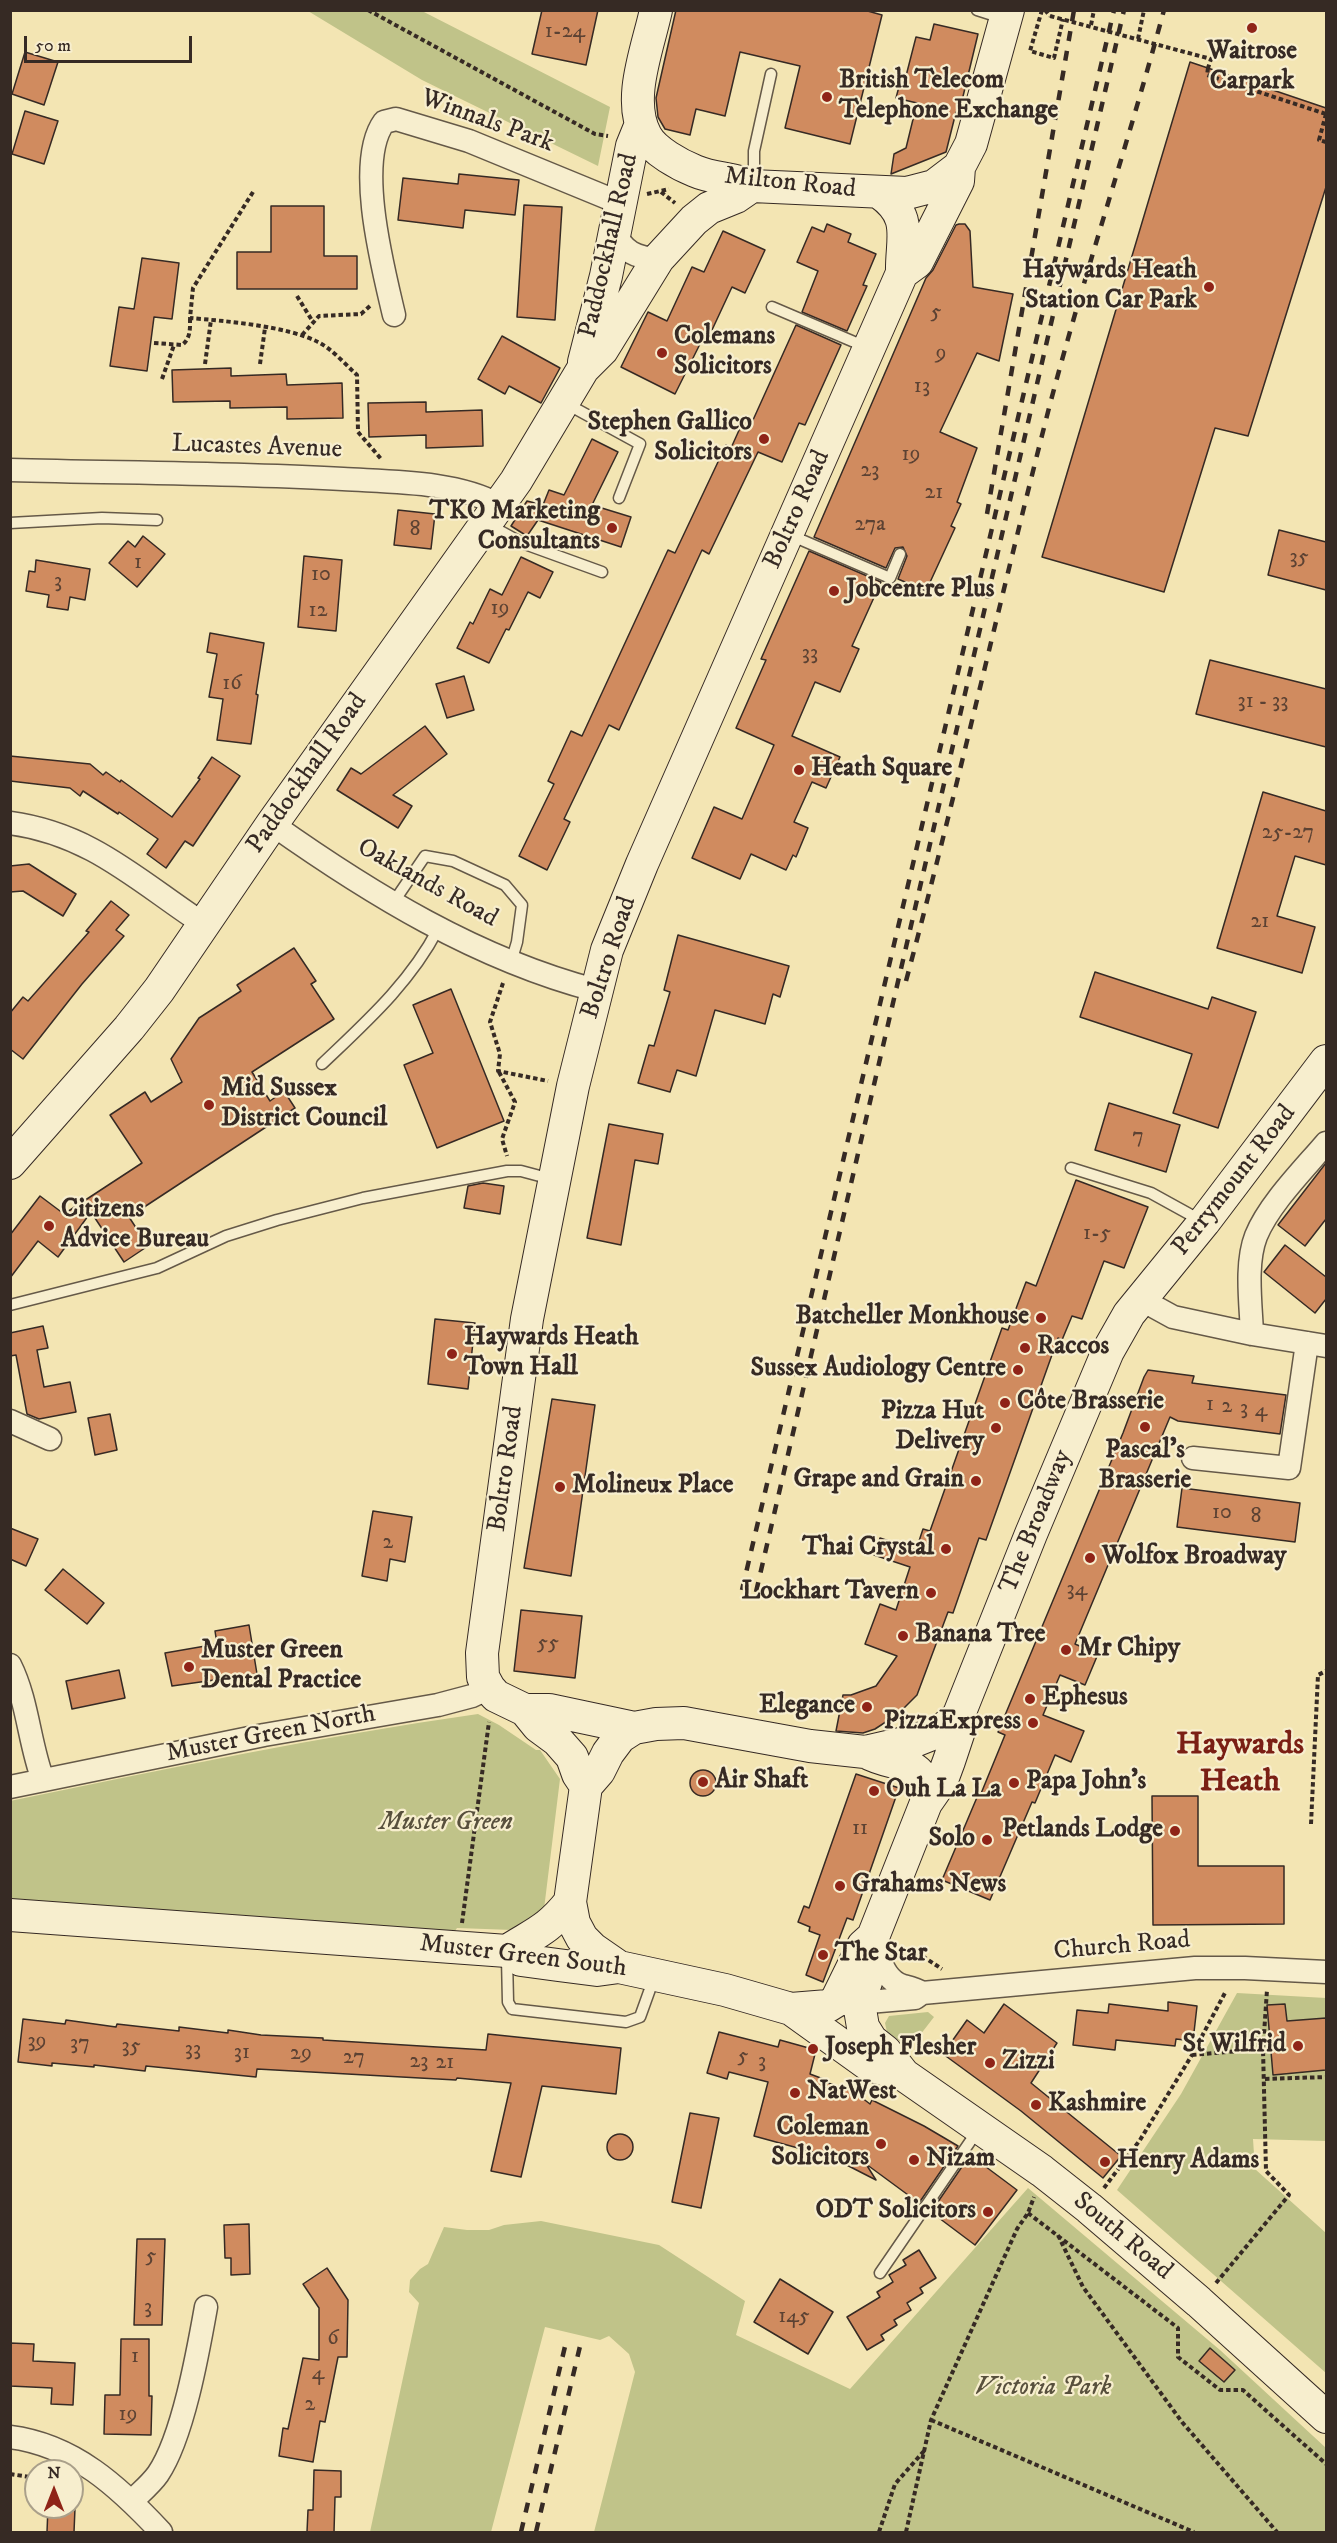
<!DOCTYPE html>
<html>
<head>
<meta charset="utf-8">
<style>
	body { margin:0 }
	#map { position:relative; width:1337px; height:2543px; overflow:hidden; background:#f3e5b3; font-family:"IM FELL DW Pica",serif }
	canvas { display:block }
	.frame { position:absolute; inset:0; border:12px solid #362a24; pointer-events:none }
	.north { position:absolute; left:24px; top:2459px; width:60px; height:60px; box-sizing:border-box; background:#f7eece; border:2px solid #aaa08a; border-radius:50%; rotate:0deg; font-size:16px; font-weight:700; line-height:24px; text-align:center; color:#362a24 }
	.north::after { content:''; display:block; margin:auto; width:21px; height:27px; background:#8f2418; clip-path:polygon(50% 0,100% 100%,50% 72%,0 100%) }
	.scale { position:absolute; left:24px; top:36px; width:168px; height:27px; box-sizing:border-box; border:3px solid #362a24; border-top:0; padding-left:8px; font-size:18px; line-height:21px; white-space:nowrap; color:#362a24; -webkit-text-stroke:4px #f7eece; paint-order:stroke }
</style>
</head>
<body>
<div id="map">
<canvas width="1337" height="2543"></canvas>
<div class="frame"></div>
<div class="north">N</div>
<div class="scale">50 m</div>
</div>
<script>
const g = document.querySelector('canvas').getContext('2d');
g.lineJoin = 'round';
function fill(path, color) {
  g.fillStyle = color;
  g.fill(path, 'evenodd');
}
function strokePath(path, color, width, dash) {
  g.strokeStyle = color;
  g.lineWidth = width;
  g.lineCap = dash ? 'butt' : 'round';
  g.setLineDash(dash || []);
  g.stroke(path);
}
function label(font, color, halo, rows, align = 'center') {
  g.font = font + ' "IM FELL DW Pica",serif';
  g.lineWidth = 4.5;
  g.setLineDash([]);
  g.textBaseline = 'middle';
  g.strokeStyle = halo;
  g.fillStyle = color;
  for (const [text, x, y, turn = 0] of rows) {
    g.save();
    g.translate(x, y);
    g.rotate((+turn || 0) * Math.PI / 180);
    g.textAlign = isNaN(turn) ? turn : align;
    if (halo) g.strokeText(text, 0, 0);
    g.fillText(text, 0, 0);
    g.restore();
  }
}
const green = new Path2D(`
	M308 11H422L610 107 598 166 422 80Z
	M478 1714 499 1725 536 1750H540L560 1779 544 1909 513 1930 457 1928 455 1931 11 1900 10 1801C166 1769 321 1736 478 1714Z
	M1237 1993 1326 1998V2141L1253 2139 1255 2169 1326 2233V2373L1117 2190 1181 2094Z
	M928 2012 934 2017 910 2048 887 2032 885 2023 889 2016Z
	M1028 2188 1220 2350 1326 2448V2532H594L635 2372 629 2354 609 2336 600 2340 545 2327 491 2532H370L419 2303 409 2292 410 2280 420 2269 428 2264 444 2227 467 2230H489L504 2225 541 2221 659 2245 745 2301 736 2335 850 2389Z`);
const building = new Path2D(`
	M542 10H598L586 65 532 54Z
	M676 10H864L882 15 850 144 785 128 800 66 740 52 725 116 696 109 690 135 665 129 658 117 656 98Z
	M934 24 978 34 959 113 956 112 946 152 891 174 894 154 906 148 917 103 896 98 902 75 906 76 916 37 930 40Z
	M25 52 58 62 44 105 12 94Z
	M1190 62 1326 108V187L1248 436 1215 428 1164 592 1042 557Z
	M25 111 58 121 44 164 12 154Z
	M459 174 519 180 515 215 465 210 463 228 398 220 403 178 458 184Z
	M524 205 562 207 555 320 517 317Z
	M271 206H324V256H357V289H237V252H271Z
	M827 224 851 234 848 242 876 254 863 285 867 286 847 331 802 312 818 271 797 262 812 227 824 232Z
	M959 224H965L970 231 973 287 1013 294 999 361 977 353 940 432 977 448 957 502 961 504 951 526 955 528 926 591 898 579 907 556 903 547 895 548 886 568 814 537 926 278 933 270 956 225Z
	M723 231 765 250 745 293 732 287 712 330 708 328 675 394 621 367 648 312 667 321 692 267 704 272Z
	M142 258 179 263 172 319 154 317 147 371 110 366 119 307 134 309Z
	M796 325 841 345 805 425 799 423 782 462 758 452 709 554 702 550 619 730 609 725 564 819 570 822 547 870 519 856 554 784 548 781 571 731 582 736 668 550 675 553 726 445 731 448 745 417 753 420Z
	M502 336 560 368 541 403 509 386 505 394 478 379Z
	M231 368V376L286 374 287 385 342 383 343 418 287 419V407L230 408V401L173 402 172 370Z
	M426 402V412L482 410 483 446 426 448V435L369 437 368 403Z
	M592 439 618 452 592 505 631 517 621 547 538 520 527 536 511 526 527 501 543 505 549 490 564 495Z
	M398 510 435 514 431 549 394 545Z
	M1279 530 1326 542V590L1268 575Z
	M143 536 165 554 137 587 109 563 128 541 135 547Z
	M809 551 881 582 852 646 859 649 840 692 815 682 792 736 840 757 826 788 812 782 794 822 808 828 796 857 793 855 786 870 751 854 740 879 692 858 714 807 742 819 774 745 736 728 766 660 761 659Z
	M304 556 342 560 336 631 298 627Z
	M521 557 553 572 540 598 528 592 509 630 506 629 489 663 457 648 470 622 473 624 490 589 502 595Z
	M36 560 90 569 85 600 70 597 68 610 47 607 49 595 26 591 29 571 35 572Z
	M210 633 264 643 256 694 258 695 251 744 217 740 223 699 209 697 217 654 207 652Z
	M1210 660 1326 689V747L1196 714Z
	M464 676 474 710 447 718 436 684Z
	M425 726 447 754 393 795 412 806 398 828 337 790 351 768 361 774Z
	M10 756 90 764 103 775 106 772 120 782 121 780 172 817 200 779 198 778 212 757 240 776 193 846 185 841 166 868 147 854 158 839 119 812 118 814 83 791 80 796 70 788 10 781Z
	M1263 792 1326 811V865L1295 856 1277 916 1315 927 1302 973 1217 948Z
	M29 864 76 894 63 916 23 891 10 892V866Z
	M111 901 129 915 116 930 124 936 82 984 23 1059 10 1049V1013L23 997 28 1001 89 932 86 931Z
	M678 935 789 966 780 997 773 994 765 1024 715 1010 696 1076 677 1070 670 1092 638 1083 649 1045 654 1046 670 992 664 990Z
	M294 948 316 981 311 984 334 1019 252 1072 270 1101 284 1091 295 1108 129 1217 148 1246 124 1262 91 1212 58 1257 38 1241 10 1278V1235L40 1196 64 1214 142 1163 110 1115 145 1092 151 1102 182 1082 171 1059 199 1018 241 991 237 985Z
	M1095 972 1208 1009 1212 997 1256 1012 1218 1128 1173 1113 1192 1054 1080 1017Z
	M451 989 504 1121 437 1148 404 1065 433 1053 413 1005Z
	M1109 1103 1180 1125 1166 1172 1095 1150Z
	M609 1124 663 1134 658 1164 635 1160 621 1245 587 1238Z
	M1326 1163V1219L1305 1246 1278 1225Z
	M1076 1180 1148 1207 1124 1268 1104 1261 1082 1319 1072 1316 1062 1340 1058 1338 986 1540 979 1538 953 1613 948 1612 917 1695 898 1714 875 1729 863 1733 836 1731 843 1695H851L876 1686 897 1656 865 1644 880 1604 896 1610 910 1567 874 1555 880 1538 916 1550 923 1529 930 1531 1002 1328 1008 1330 1026 1282 1036 1286Z
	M483 1183 504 1186 500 1214 464 1208 468 1186Z
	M1285 1245 1326 1277V1299L1315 1313 1264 1272Z
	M435 1319 475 1323 468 1389 428 1384Z
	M43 1326 48 1348 37 1350 44 1387 70 1382 76 1412 39 1419 27 1414 16 1355 10 1356V1333Z
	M1148 1370 1194 1376 1192 1383 1286 1395 1280 1434 1178 1421 1170 1417 1075 1644 1098 1654 1085 1685 1060 1675 1043 1715 1084 1731 1071 1762 1055 1755 1035 1803 1032 1802 990 1900 942 1880 978 1795 980 1796 1005 1735 998 1732 1123 1433 1144 1377Z
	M552 1399 595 1405 571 1576 524 1568Z
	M110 1414 117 1450 95 1455 88 1418Z
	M1182 1488 1300 1503 1295 1542 1177 1527Z
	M373 1511 412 1517 405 1562 390 1559 387 1581 362 1576Z
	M10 1528 38 1539 26 1566 10 1559Z
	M63 1569 104 1603 87 1624 45 1590Z
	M521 1610 582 1616 575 1678 514 1671Z
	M249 1625 257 1674 172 1686 165 1653 217 1644 215 1631Z
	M119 1670 125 1698 72 1709 66 1681Z
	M690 1783a13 13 0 1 1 26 0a13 13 0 1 1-26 0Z
	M856 1774 899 1788 853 1920 847 1918 823 1982 806 1975 820 1935 809 1931 810 1927 798 1922 804 1906 809 1908Z
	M1152 1796H1198V1866H1284V1924L1153 1925Z
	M1168 2002 1197 2006 1193 2041 1176 2039 1175 2046 1116 2040 1115 2050 1073 2045 1077 2010 1108 2013 1109 2004 1168 2011Z
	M1004 2004 1057 2043 1031 2083 1121 2156 1103 2178 1021 2111 943 2054 967 2020 984 2033Z
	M1285 2004 1287 2021 1326 2018V2070L1273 2075 1267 2005Z
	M23 2019 65 2024 66 2020 116 2027 117 2024 179 2031V2027L228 2033V2030L261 2035 323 2038V2040L486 2050 488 2034 621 2048 616 2094 542 2086 521 2177 491 2171 511 2083 457 2078 456 2080 257 2069 256 2077 146 2066 145 2071 94 2065V2067L52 2063V2066L18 2062Z
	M719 2032 778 2047 780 2040 816 2050 810 2074 826 2080 828 2083 853 2091 870 2104 872 2100 924 2126 958 2146 919 2203 866 2164 876 2180 831 2157 754 2136 768 2082 729 2072 727 2079 707 2073Z
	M690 2113 719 2118 701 2208 672 2202Z
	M607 2147a13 13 0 1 1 26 0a13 13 0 1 1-26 0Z
	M970 2155 1017 2190 975 2245 931 2212Z
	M249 2224 250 2274 231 2275V2258H225L224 2225Z
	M137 2239H165L162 2325H134Z
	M919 2250 936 2278 920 2288 923 2293 907 2303 911 2310 894 2320 897 2325 881 2335 884 2340 867 2350 847 2317 880 2297 877 2292 893 2282 889 2275 906 2265 903 2260Z
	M327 2268 348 2300 347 2357H338L325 2422 320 2421 313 2462 279 2456 283 2428 288 2429 303 2358 319 2360V2308L303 2284Z
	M780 2279 833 2312 808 2354 754 2322Z
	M121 2339H149V2396H152L151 2435 104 2434 105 2395H120Z
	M10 2343 34 2344 33 2361 75 2363 73 2405 51 2404 52 2388 10 2386Z
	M1210 2348 1235 2370 1224 2382 1199 2361Z
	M314 2470 341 2471V2497H335L334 2532H307L308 2510H313Z
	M48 2507 75 2508 74 2532H47Z`);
const path = new Path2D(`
	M368 10 595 134 608 136
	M1042 10 1030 51 1054 58 1063 19
	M1045 10 1050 16
	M1091 25 1094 10
	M1138 39 1144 10
	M1208 68 1207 75 1326 114
	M1326 114 1319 140 1326 142
	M253 192 193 288 190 318C225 321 287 326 318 342 332 349 345 364 357 375L358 432 382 460
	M661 192 675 203
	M647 194 669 189
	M297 296 313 322
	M302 335 319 316 361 314 370 306
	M154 343 182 345C191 338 190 328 190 318
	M205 364 211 320
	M260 364 265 328
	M162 379 174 345
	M503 983 490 1022 500 1054 498 1071 548 1081
	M499 1072 515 1102 502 1139 507 1156
	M1311 1824 1318 1675 1326 1671
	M462 1923 489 1722
	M910 1948 942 1969
	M1192 2055 1263 2049
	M1265 2079 1326 2077
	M1104 2188 1140 2140 1192 2055 1226 1991
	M1028 2213 1178 2328V2357L1220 2390H1243L1326 2464
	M1058 2235 1083 2287 1182 2422 1277 2532
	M1216 2283 1289 2195 1266 2171 1263 2049 1267 1990
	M931 2420 1194 2532
	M10 2474 36 2478
	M879 2532 895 2484 924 2451
	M906 2532 931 2420 1017 2229 1028 2213 1034 2197`);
const lane = new Path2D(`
	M977 10 1002 18
	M754 183V151L771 74
	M772 307 866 347
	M567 404 640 444 619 498
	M10 523 102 518 157 520
	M489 525 522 543 602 572
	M790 535 890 578 900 554
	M393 903 425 856 453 861 505 885 522 905 517 942 511 962
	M322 1064C366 1022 410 983 438 929
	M1071 1168 1151 1193 1200 1220
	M10 1305 157 1268 226 1236 277 1220 363 1198 507 1171H521L551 1179
	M507 1958 508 2002 512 2009 626 2022 640 2017 654 1978
	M880 2273 978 2130`);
const street = new Path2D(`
	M615 231C622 252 637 258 658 259
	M394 315C383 268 355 162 384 122L396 119 469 141 620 203
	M10 470C121 473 232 473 343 479 392 482 456 481 499 505
	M10 823C92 834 139 882 205 925
	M272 824C371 894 477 959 595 990
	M1142 1300 1173 1317 1252 1334 1326 1346
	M1252 1334C1251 1305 1245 1264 1256 1236 1269 1204 1304 1169 1326 1143
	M10 1421 50 1439
	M1193 1458 1289 1468 1307 1343
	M10 1665C28 1701 29 1743 43 1780
	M10 1787 264 1735 438 1705 472 1696 489 1688
	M876 1951C882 1965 887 1981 903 1986 911 1988 916 1989 922 1993
	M845 2004 915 1998 922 1993 1195 1968H1245L1326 1972
	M10 2437C74 2445 119 2487 161 2532
	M132 2501C140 2493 151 2484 158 2474 183 2437 198 2352 206 2307`);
const secondary = new Path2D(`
	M656 10C648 48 626 100 646 136 654 151 680 165 695 171 713 179 734 178 752 186L907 193 934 186 959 167
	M902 273 917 262 958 181 959 167 971 144 1008 10
	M584 362 606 276 632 146 641 124
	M10 1163 129 1028 159 990 272 824 516 481 583 369 602 350 658 259 694 220 709 208 736 197 752 186
	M525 1710H549L634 1728 656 1724 684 1723 810 1746 865 1752 917 1740 942 1730 958 1717
	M866 1752C895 1769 928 1755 926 1803
	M586 1786 578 1774 572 1757 557 1740 538 1726 525 1710 496 1696 489 1688 483 1677 482 1653 527 1319 573 1086 607 950 642 864 902 273C901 239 914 217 880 193
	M10 1915 507 1951 521 1960 558 1965 597 1970 619 1967 725 1990 791 2009 869 2065 904 2075
	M507 1951C535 1933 548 1930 570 1902
	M872 1964 859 2003 863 2027 871 2040 885 2051 904 2075 1042 2171 1089 2208 1199 2302 1326 2417
	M619 1967 593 1949 582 1938 574 1923 570 1902 586 1786 599 1771 608 1753 620 1737 634 1728
	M791 2009 828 2006 836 2001 863 1946 873 1937 926 1803 942 1780 949 1761 959 1731 958 1717 1031 1534 1108 1351 1129 1314 1204 1222 1326 1061`);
const rail = new Path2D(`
	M987 514 1074 10
	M906 981C957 791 1000 599 1049 408 1084 275 1128 144 1164 10
	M742 1590 1114 10
	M756 1592 1124 10
	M521 2532 567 2338
	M536 2532 581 2342`);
const pathBridge = new Path2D(`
	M1050 16 1211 59 1208 68`);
const markers = [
	[1252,28,6,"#8f2418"],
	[827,97,6,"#8f2418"],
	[1209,287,6,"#8f2418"],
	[662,353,6,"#8f2418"],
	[764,439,6,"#8f2418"],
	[612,528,6,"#8f2418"],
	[834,591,6,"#8f2418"],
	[799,770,6,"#8f2418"],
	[209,1105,6,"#8f2418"],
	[49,1226,6,"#8f2418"],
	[1041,1318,6,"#8f2418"],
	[1025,1348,6,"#8f2418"],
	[452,1354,6,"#8f2418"],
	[1018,1370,6,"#8f2418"],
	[1005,1403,6,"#8f2418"],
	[1145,1427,6,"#8f2418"],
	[996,1428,6,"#8f2418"],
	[976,1481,6,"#8f2418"],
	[560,1487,6,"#8f2418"],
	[946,1549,6,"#8f2418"],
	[1090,1558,6,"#8f2418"],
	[931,1593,6,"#8f2418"],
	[903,1636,6,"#8f2418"],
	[1066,1650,6,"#8f2418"],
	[189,1667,6,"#8f2418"],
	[1030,1699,6,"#8f2418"],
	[867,1707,6,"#8f2418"],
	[1033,1723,6,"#8f2418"],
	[703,1782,6,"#8f2418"],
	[1014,1783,6,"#8f2418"],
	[874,1791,6,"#8f2418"],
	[1175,1831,6,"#8f2418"],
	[987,1840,6,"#8f2418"],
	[840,1886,6,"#8f2418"],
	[823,1955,6,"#8f2418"],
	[1298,2046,6,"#8f2418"],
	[813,2049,6,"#8f2418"],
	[990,2063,6,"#8f2418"],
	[795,2093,6,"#8f2418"],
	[1036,2105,6,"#8f2418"],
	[881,2144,6,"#8f2418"],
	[914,2160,6,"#8f2418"],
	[1105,2162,6,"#8f2418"],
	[988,2212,6,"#8f2418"]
];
const numberNames = [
	["1-24",565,32],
	["5",936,313],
	["9",941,354],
	["13",922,387],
	["19",911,455],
	["23",870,471],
	["21",934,493],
	["27a",870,525],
	["8",415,530],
	["35",1299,558],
	["1",138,563],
	["10",321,575],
	["3",58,582],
	["19",500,609],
	["12",318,611],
	["33",810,654],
	["16",232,684],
	["31 - 33",1263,702],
	["25-27",1288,833],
	["21",1260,922],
	["7",1138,1137],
	["1-5",1097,1234],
	["1",1210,1405],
	["2",1227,1407],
	["3",1244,1409],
	["4",1261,1411],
	["10",1222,1513],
	["8",1256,1517],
	["2",388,1543],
	["34",1077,1590],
	["55",548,1644],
	["11",860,1829],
	["39",37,2042],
	["37",80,2044],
	["35",131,2047],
	["33",193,2050],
	["31",242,2053],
	["29",301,2054],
	["5",743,2057],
	["27",354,2058],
	["23",419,2062],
	["3",762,2062],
	["21",445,2063],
	["5",151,2257],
	["3",148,2308],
	["145",794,2317],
	["6",333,2339],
	["1",135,2357],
	["4",318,2374],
	["2",310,2405],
	["19",128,2415]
];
const poiNames = [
	["Waitrose",1252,53,"center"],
	["Carpark",1252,83,"center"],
	["British Telecom",839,82],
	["Telephone Exchange",839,112],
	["Haywards Heath",1197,272,"right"],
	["Station Car Park",1197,302,"right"],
	["Colemans",674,338],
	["Solicitors",674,368],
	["Stephen Gallico",752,424,"right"],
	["Solicitors",752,454,"right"],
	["TKO Marketing",600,513,"right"],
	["Consultants",600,543,"right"],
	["Jobcentre Plus",846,591],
	["Heath Square",811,770],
	["Mid Sussex",221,1090],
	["District Council",221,1120],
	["Citizens",61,1211],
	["Advice Bureau",61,1241],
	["Batcheller Monkhouse",1029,1318,"right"],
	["Haywards Heath",464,1339],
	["Town Hall",464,1369],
	["Raccos",1037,1348],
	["Sussex Audiology Centre",1006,1370,"right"],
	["Côte Brasserie",1017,1403],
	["Pizza Hut",984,1413,"right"],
	["Delivery",984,1443,"right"],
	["Pascal's",1145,1452,"center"],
	["Brasserie",1145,1482,"center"],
	["Grape and Grain",964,1481,"right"],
	["Molineux Place",572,1487],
	["Thai Crystal",934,1549,"right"],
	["Wolfox Broadway",1102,1558],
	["Lockhart Tavern",919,1593,"right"],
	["Banana Tree",915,1636],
	["Mr Chipy",1078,1650],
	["Muster Green",201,1652],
	["Dental Practice",201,1682],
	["Ephesus",1042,1699],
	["Elegance",855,1707,"right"],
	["PizzaExpress",1021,1723,"right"],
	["Air Shaft",715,1782],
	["Papa John's",1026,1783],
	["Ouh La La",886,1791],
	["Petlands Lodge",1163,1831,"right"],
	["Solo",975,1840,"right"],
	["Grahams News",852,1886],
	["The Star",835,1955],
	["St Wilfrid",1286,2046,"right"],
	["Joseph Flesher",825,2049],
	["Zizzi",1002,2063],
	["NatWest",807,2093],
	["Kashmire",1048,2105],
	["Coleman",869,2129,"right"],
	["Solicitors",869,2159,"right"],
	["Nizam",926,2160],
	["Henry Adams",1117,2162],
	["ODT Solicitors",976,2212,"right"]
];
const streetNames = [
	["Winnals Park",487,122,20],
	["Milton Road",790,184,6],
	["Paddockhall Road",610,246,-77],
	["Lucastes Avenue",257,448,2],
	["Boltro Road",798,510,-66],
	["Paddockhall Road",308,774,-55],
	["Oaklands Road",427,884,29],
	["Boltro Road",610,958,-72],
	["Perrymount Road",1235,1181,-52],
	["Boltro Road",507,1469,-82],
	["The Broadway",1037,1522,-68],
	["Muster Green North",271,1735,-11],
	["Church Road",1122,1947,-5],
	["Muster Green South",523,1957,7],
	["South Road",1122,2237,40]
];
const parkNames = [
	["Muster Green",446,1824],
	["Victoria Park",1043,2389]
];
const districtNames = [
	["Haywards",1240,1746],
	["Heath",1240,1783]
];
fill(green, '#c0c389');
fill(building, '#d08b5f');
strokePath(building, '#362a24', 1.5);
strokePath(lane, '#655948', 13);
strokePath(street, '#655948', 25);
strokePath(secondary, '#362a24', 34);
strokePath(path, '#362a24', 4, [4.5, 3]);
strokePath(lane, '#f7eece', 10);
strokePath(street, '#f7eece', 22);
strokePath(secondary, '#f7eece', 32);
strokePath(rail, '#362a24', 4.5, [10, 10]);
strokePath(pathBridge, '#362a24', 4, [4.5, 3]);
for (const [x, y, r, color] of markers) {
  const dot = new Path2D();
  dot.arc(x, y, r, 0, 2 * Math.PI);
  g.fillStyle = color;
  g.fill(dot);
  strokePath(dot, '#f7eece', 2);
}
label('22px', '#5c4233', null, numberNames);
label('bold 26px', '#362a24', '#f7eece', poiNames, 'left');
label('26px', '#362a24', '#f7eece', streetNames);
label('italic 26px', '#58503d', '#f7eece', parkNames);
label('bold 32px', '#7a1f14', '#f7eece', districtNames);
</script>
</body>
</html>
